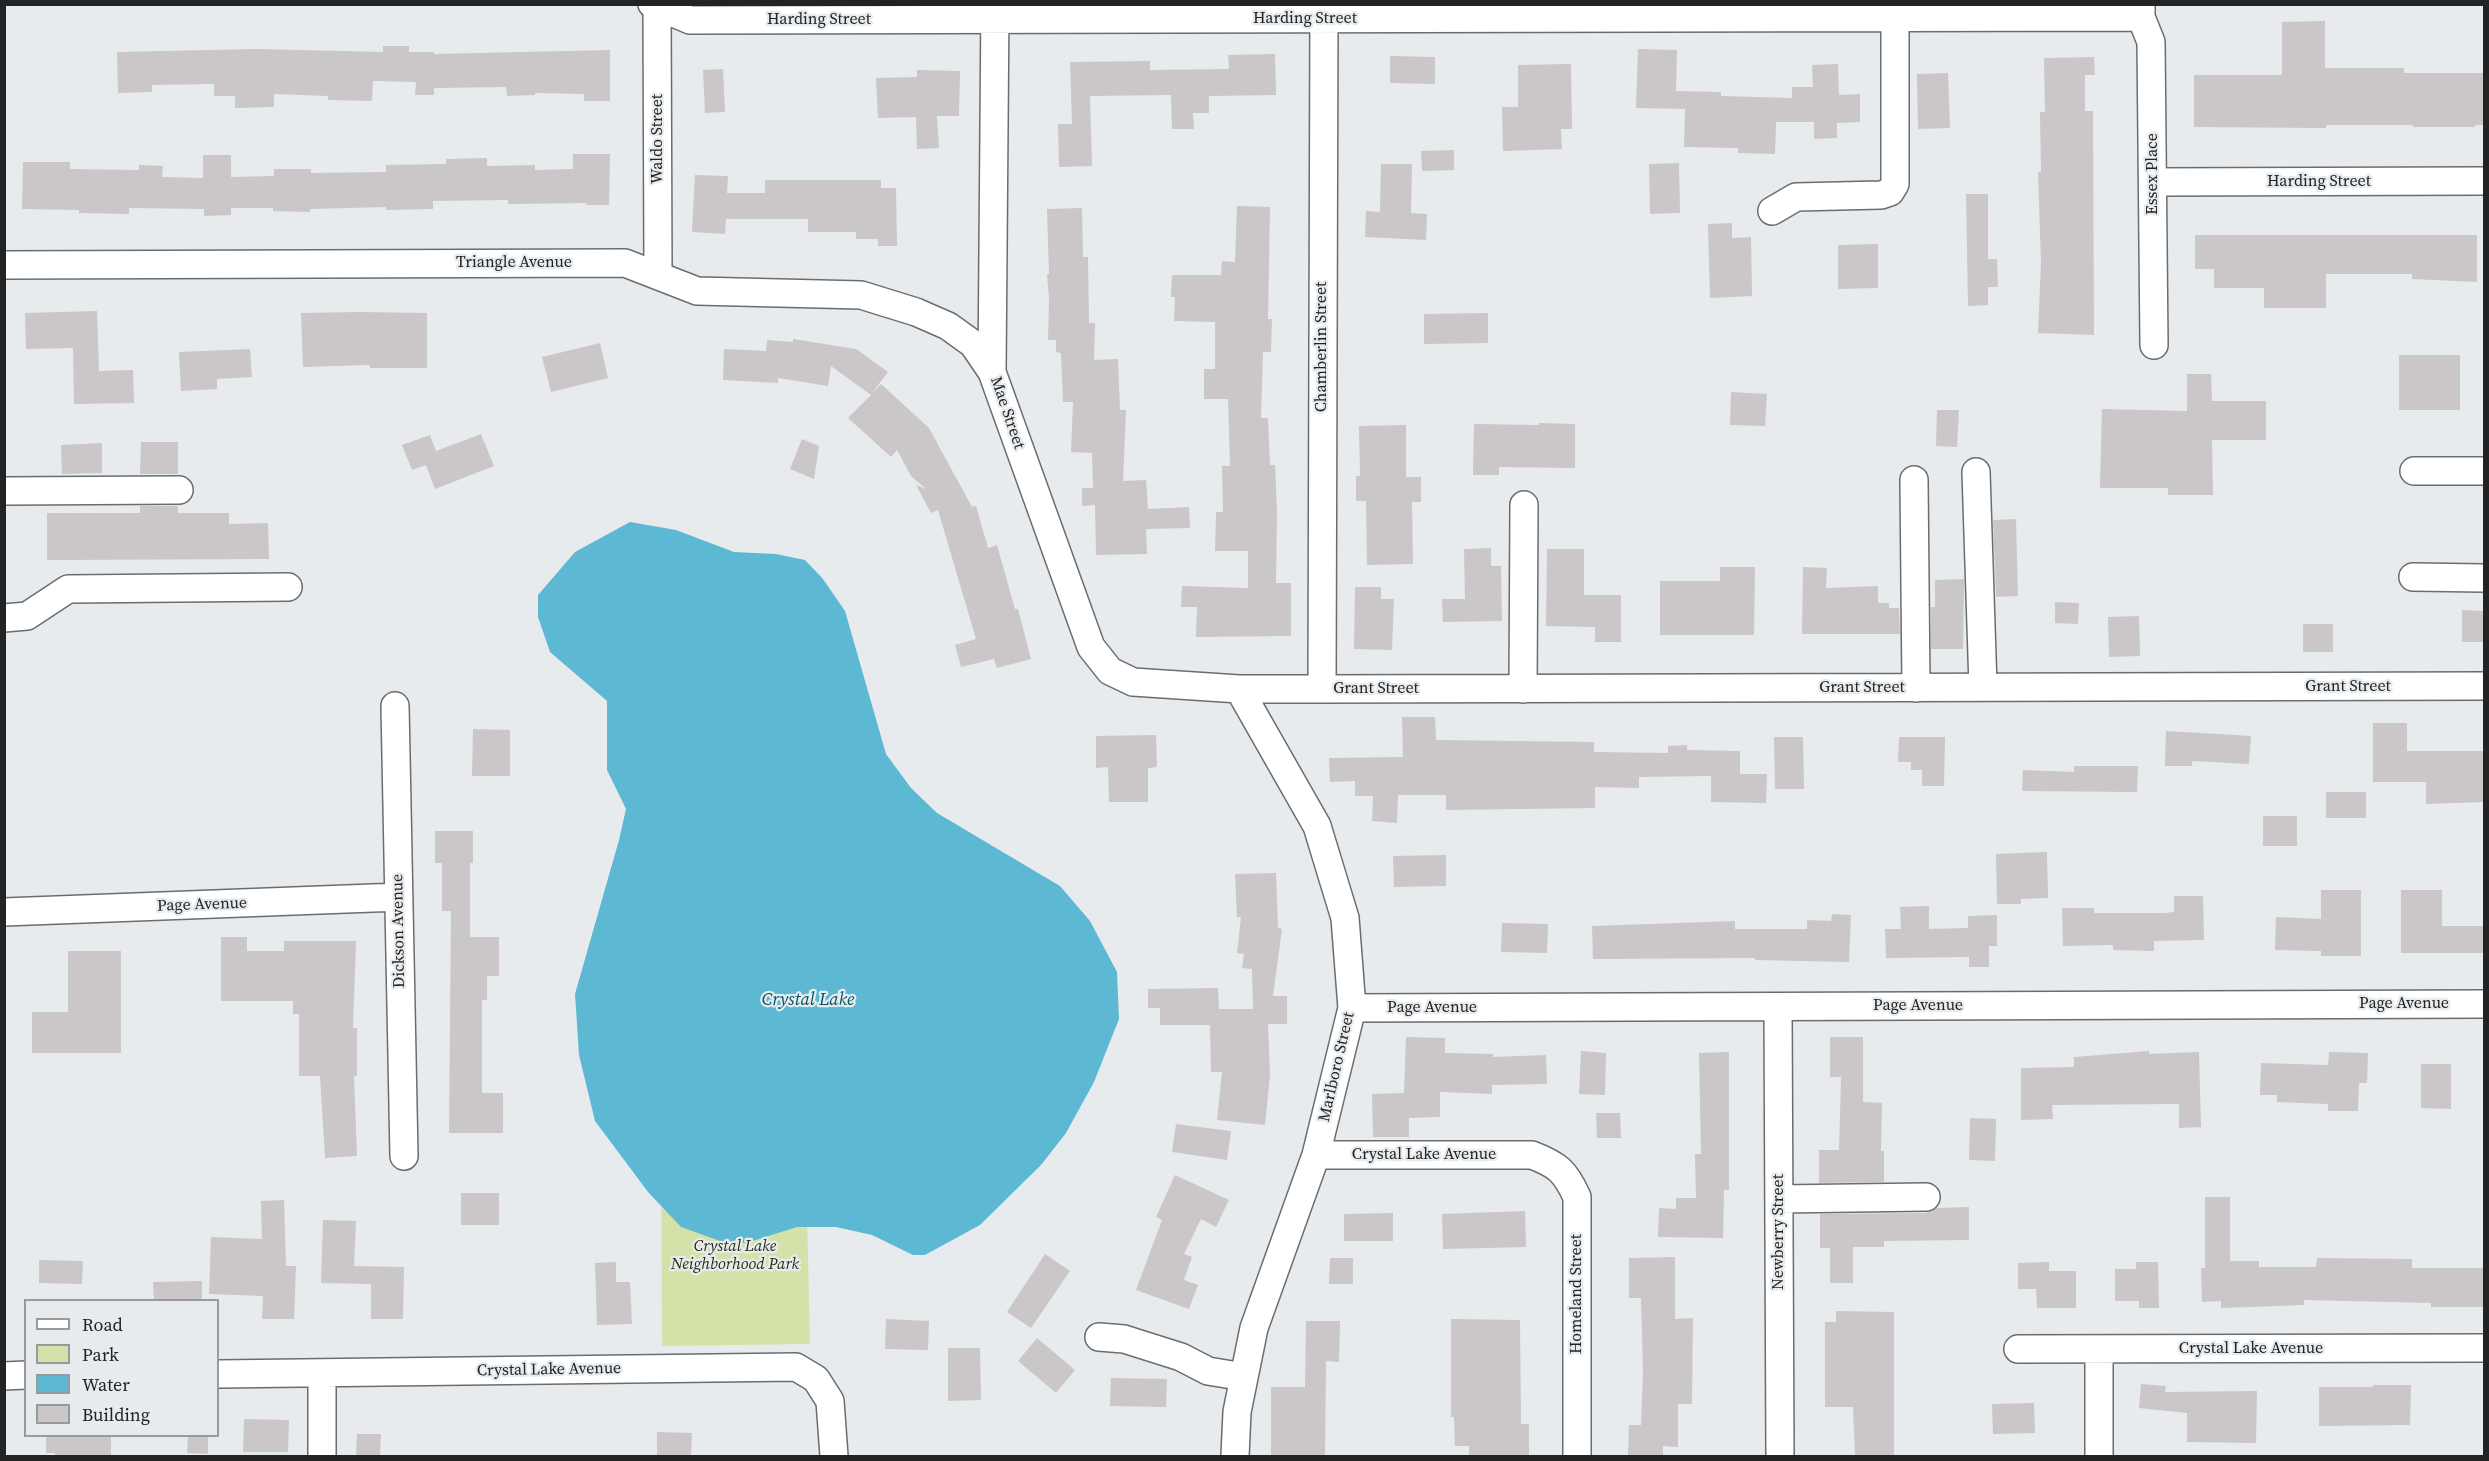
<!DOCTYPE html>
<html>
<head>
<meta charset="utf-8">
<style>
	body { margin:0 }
	#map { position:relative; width:2489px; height:1461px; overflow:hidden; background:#e7ebee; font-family:"Source Serif 4",serif }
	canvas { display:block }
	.frame { position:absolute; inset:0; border:6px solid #212324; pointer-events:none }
	.legend { position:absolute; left:24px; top:1299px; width:195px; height:138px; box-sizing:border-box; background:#e7ebee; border:2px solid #989b9d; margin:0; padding:8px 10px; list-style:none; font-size:18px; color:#212324 }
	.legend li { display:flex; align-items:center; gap:12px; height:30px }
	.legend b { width:30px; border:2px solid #989b9d }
</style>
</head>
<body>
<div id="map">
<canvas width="2489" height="1461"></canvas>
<div class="frame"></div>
<ul class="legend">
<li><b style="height:8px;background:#fff"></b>Road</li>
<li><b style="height:16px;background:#d4e2a9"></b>Park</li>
<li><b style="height:16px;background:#5db9d3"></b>Water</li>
<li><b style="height:16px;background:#cbc6c7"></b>Building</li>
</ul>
</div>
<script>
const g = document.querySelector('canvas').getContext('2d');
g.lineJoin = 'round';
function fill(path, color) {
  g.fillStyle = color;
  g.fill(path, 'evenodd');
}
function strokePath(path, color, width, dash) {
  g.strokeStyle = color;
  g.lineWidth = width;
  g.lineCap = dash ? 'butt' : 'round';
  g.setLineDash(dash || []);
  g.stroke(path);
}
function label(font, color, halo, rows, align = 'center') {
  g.font = font + ' "Source Serif 4",serif';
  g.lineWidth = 4.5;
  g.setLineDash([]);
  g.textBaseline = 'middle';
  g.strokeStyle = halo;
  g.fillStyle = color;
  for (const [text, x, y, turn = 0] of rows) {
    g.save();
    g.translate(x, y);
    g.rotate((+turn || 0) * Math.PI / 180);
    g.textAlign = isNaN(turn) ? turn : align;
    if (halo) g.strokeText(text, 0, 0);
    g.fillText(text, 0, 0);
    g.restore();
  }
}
const green = new Path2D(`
	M661 1093 806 1168 810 1344 662 1346Z`);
const water = new Path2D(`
	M630 522 676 530 734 552 776 554 805 560 823 579 845 611 886 754 911 788 937 813 1060 886 1090 921 1117 972 1119 1019 1094 1082 1066 1133 1041 1165 980 1225 925 1255H913L872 1235 836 1227H797L746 1243 720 1241 681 1227 648 1192 595 1121 579 1055 575 994 619 840 626 809 607 770V701L550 652 538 617V595L575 552Z`);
const building = new Path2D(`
	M2325 21V68H2404V73H2484V125H2475V127H2413V125H2326V128L2194 127V75H2282V22Z
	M383 46H409V52H434V54L610 50V101H584V94L535 93V95L507 96 506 87 434 88V95H415L416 82 373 81 372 101 328 100V96L274 94V107L235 108V96H214V84L152 85V92L118 93 117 52 257 49 383 52Z
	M1638 49 1677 50 1676 91 1721 92V96L1792 98V87H1813L1812 65 1838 64 1839 95 1860 94V122L1837 123V138L1814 139V122H1776L1775 154 1738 153V148L1684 147 1685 109 1636 108Z
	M1275 54 1276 95 1209 96V113H1193L1194 129H1172L1171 95 1090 96 1092 166 1059 167 1058 124H1072L1070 62 1150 61V70L1229 69 1228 55Z
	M1390 56 1435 57V84L1390 83Z
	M2094 57 2095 75H2085V111H2093L2094 335 2038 333 2041 263 2038 172H2041L2040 112H2045L2044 58Z
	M1571 64 1572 129H1561L1562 149 1503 151 1502 107H1518V65Z
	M723 69 725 112 705 113 703 70Z
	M917 70 960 71 959 116H937L939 148 917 149 916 117 878 118 876 78 917 77Z
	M1948 73 1950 128 1918 129 1917 74Z
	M1454 150V170L1422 171 1421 151Z
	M573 154H610L609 205H586L587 203 508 204V200L433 201V209L386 210V207L310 209V212L273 211V208H231V215L204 216V209L129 208V214L79 213V210L22 209 23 162H70V169L139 170V165L163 166 162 177 203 178V155H231V177L274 176V169H311V173L386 172V165L446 164V159L487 158V166L535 165V170L573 169Z
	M1679 163 1680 213 1650 214 1649 164Z
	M1381 164H1412L1411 213 1427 214 1426 240 1365 237 1366 211 1380 212Z
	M695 175 728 176 727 193H765V180H881V188H896L897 246H878V239H856V232H808V219H726L725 234 692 232Z
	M1966 194H1988V259H1997L1998 287H1988V305L1968 306Z
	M1237 206 1270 207 1268 319H1272L1271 352H1263L1261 418H1268L1270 465H1275L1277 513 1276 583H1291V636L1196 637 1197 607H1181L1182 586 1248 588V551H1215L1216 512H1223L1222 466H1230L1228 399H1204V369H1215V322L1174 321 1175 297H1171L1172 275H1221L1222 261 1235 262Z
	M1082 208 1083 257H1088L1089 323H1095L1094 360 1118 359 1120 410H1126L1123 481 1146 480 1148 509 1189 507 1190 528 1146 529 1147 554 1096 555 1095 505 1082 506V488H1093L1092 453 1071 452 1073 402H1063L1061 353 1056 352V340H1048L1049 300 1047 274H1049L1047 209Z
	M1732 223V238L1751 237 1752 296 1710 298 1708 224Z
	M2195 235H2477V282L2412 279V274H2326V308H2264V288H2214V269H2195Z
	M1878 244V288L1838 289V245Z
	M97 311 99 371 133 370 134 403 74 404 73 348 26 349 25 313Z
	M359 312 427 313V368H370V365L303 367 301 313Z
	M1488 313V343L1424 344V314Z
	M793 339 856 349 888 372 872 393 881 384 929 428 972 507 976 506 988 548 997 545 1015 609H1018L1031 659 997 668 994 659 961 667 955 645 976 639 938 510 931 513 916 485 926 489 911 476 897 450 891 457 848 418 871 395 831 366 828 386 778 378V383L723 380 724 349 766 351 767 340 793 342Z
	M600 343 608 378 551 392 542 357Z
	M250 349 252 377 217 379V389L181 391 179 352Z
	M2399 355H2460V410H2399Z
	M2187 374H2211L2212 401H2266V440H2212L2213 495H2168V488H2100L2102 409 2187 411Z
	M1731 392 1767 394 1765 426 1730 425Z
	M1937 410H1959L1957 447 1936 446Z
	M1539 423 1575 424V468L1499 467V475H1473L1474 424 1539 425Z
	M1406 425V477H1421V502H1412L1413 564 1367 565 1366 501H1356V476H1360L1359 426Z
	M481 434 494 466 435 489 426 465 412 470 402 445 430 435 436 451Z
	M802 439 819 446 814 479 790 469Z
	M141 442H178V474H140Z
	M102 443V473L62 474 61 445Z
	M140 506H178V513H229V524L268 523 269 559 47 560V513H140Z
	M2016 519 2018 596 1996 597 1993 520Z
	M1491 548V566H1501L1502 621 1443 622 1442 599H1465L1464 549Z
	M1547 549H1584V595H1621V642H1595V627L1546 626Z
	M1720 567H1755L1754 635H1660V581H1720Z
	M1803 567 1827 568 1826 588 1878 586V603H1889V608H1899L1900 634H1802Z
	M1964 579 1963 649H1931V607H1935V580Z
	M1355 587H1381V599H1394L1392 650 1354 649Z
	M2055 602 2079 603 2078 624 2055 623Z
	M2462 610 2484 611V642H2462Z
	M2139 616 2140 656 2109 657 2108 617Z
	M2303 624H2333V652H2303Z
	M1402 717H1435L1436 740 1594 742V752L1668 753V746L1687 745V750L1740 751V774H1767L1766 803 1711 802V776L1639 777V788L1595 787V808L1446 810V795H1398L1397 823 1372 821 1373 796H1355V781L1330 782 1329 758 1403 757Z
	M2373 723H2407V751H2484V802L2426 804V782H2373Z
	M473 729 510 730V776H472Z
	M2166 731 2251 736 2249 764 2192 761V766H2165Z
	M1156 735 1157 767 1148 768V802H1109L1108 767 1096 768V736Z
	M1774 737H1803L1804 789H1775Z
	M1899 737H1945L1944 786H1922V770H1911V762H1898Z
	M2074 766H2138L2137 792 2022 791 2023 770 2074 772Z
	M2326 792H2366V818H2326Z
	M2263 816H2297V846H2263Z
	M435 831H473V863H470V937H499V976H487V1000H482V1093H503V1133H449L451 911H442V863H435Z
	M2047 852 2048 898 2021 899V904H1997L1996 854Z
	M1446 855V886L1394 887 1393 856Z
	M1276 873 1278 928 1282 929 1273 996H1287V1024H1268L1270 1075 1265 1125 1217 1120 1222 1072H1211L1210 1025H1160V1008H1148V989L1218 988 1219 1009H1253L1252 969 1242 968 1244 954 1237 953 1241 917H1237L1235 874Z
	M2321 890H2361V956H2321V951L2275 950 2276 917 2321 919Z
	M2401 890H2442V926H2484V953H2401Z
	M2174 896H2203L2204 940 2154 941V951L2113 950V945L2063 946 2062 908H2094V913H2164L2174 912Z
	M1929 906V929L1968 928V916L1997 915V946H1989V967H1969V957L1886 958 1885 929H1901L1900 907Z
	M1832 914 1851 915 1849 962 1755 960V958L1593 959 1592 926 1735 921V929H1807V920L1831 921Z
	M1502 923 1548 924 1547 953 1501 952Z
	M221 937H247V951H284V941H356L353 1028H357V1076H354L357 1156 325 1158 320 1076H299V1014H293V1001H221Z
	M68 951H121V1053H32V1012H68Z
	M1406 1037 1445 1038V1053L1493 1054V1057L1546 1055 1547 1084 1492 1085V1094L1440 1092V1117L1409 1118V1137H1373L1372 1094 1404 1093Z
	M1830 1037H1863V1102L1882 1103 1881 1151H1884V1182L1819 1183V1150H1839L1841 1077H1830Z
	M1581 1051 1606 1053 1605 1095 1579 1094Z
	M2149 1051V1054L2199 1052 2201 1127 2179 1128V1104L2052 1105 2053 1119 2021 1120V1068L2074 1067V1057Z
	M1729 1052V1190H1724L1723 1238 1658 1237 1659 1208 1676 1209V1198H1696L1695 1154H1701L1699 1053Z
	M2329 1052 2368 1053 2367 1083H2359L2358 1111H2328V1104L2277 1102V1095H2260L2261 1063 2328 1065Z
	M2421 1064H2451V1109L2421 1108Z
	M1596 1113H1620L1621 1138H1597Z
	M1970 1118 1996 1119 1995 1161 1969 1160Z
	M1176 1124 1231 1131 1227 1160 1172 1152Z
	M1175 1175 1229 1200 1216 1227 1201 1219 1184 1254 1192 1257 1184 1280 1198 1285 1189 1309 1136 1290 1162 1220 1156 1217Z
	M461 1193H499V1225H461Z
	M2205 1197H2230V1261H2259V1267H2316L2317 1258 2412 1259V1268H2484V1307H2431V1303L2304 1300V1305L2221 1308V1301L2202 1302 2201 1268H2205Z
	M284 1200 286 1266H296L294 1319H262L263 1296 209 1294 211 1237 262 1239 261 1201Z
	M1969 1207V1240L1884 1241V1247H1853V1283H1830V1248H1820V1214L1926 1213 1937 1208Z
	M1525 1211 1526 1247 1443 1249 1442 1214Z
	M1393 1213V1241H1344V1214Z
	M323 1220 356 1221 354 1266 404 1267 403 1319H371V1284L321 1283Z
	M1045 1254 1070 1271 1031 1328 1007 1312Z
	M1675 1257V1319L1693 1318 1692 1404H1678V1447L1663 1446V1456H1628L1629 1425H1641L1643 1372 1641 1298H1629V1258Z
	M1330 1258H1353V1284H1329Z
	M39 1260 83 1261 82 1284 39 1283Z
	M616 1262V1282H630L632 1324 597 1325 595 1263Z
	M2049 1262V1271H2076V1308H2037L2036 1289H2018V1263Z
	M2136 1262H2158L2159 1308H2139V1301H2115V1269H2136Z
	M202 1281V1300H154L153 1282Z
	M1836 1311 1894 1312V1456H1855L1853 1407H1825V1322H1836Z
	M886 1319 929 1321 928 1350 885 1349Z
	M1451 1319 1520 1320 1521 1424H1529V1456H1469V1446H1455L1454 1417H1451Z
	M1306 1321H1340L1339 1362 1326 1361 1325 1456H1271V1387H1305Z
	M1037 1338 1075 1370 1056 1393 1018 1361Z
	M948 1348H980L981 1400 948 1401Z
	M1111 1378 1167 1379 1166 1407 1110 1406Z
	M2141 1384 2166 1386 2165 1392 2257 1391 2256 1443 2187 1442V1413L2139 1408Z
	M2373 1385H2411L2410 1425 2319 1426V1387H2373Z
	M2034 1403 2035 1433 1993 1434 1992 1404Z
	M244 1419 289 1420 288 1452H243Z
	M657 1432 692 1433 691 1456H657Z
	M357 1434H381L380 1456H356Z
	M46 1436H111V1456H55V1453H46Z
	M188 1436H208V1454L187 1453Z`);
const minor = new Path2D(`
	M652 4 690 20 2141 17
	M657 4 658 274
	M995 4 992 372 1091 647 1110 671 1133 682 1239 689H1322L2484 686
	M2141 4V17L2151 42 2154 345
	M2153 182 2484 181
	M1772 211 1796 197 1881 195 1890 192 1895 184V17
	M4 265 625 263 697 291 861 295 916 312 948 326 973 344 992 372
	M2414 471H2484
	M1976 472 1983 687
	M1914 480 1916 688
	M4 491 179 490
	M2413 577 2484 578
	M4 618 27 616 68 589 288 587
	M1322 689 1324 4
	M1523 689 1524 505
	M395 706 404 1156
	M4 912 399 897
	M1778 1007 1780 1456
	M1352 1008 2484 1004
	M1316 1155H1532C1558 1165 1565 1171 1577 1197V1456
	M1779 1199 1926 1197
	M1099 1337 1124 1339 1181 1357 1208 1371 1244 1377
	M2018 1349 2484 1348
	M2099 1349V1456
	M218 1374 796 1367 816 1379 830 1401 834 1456
	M4 1376 26 1375
	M322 1456V1373
	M1235 1456 1237 1412 1254 1328 1316 1155 1352 1008 1345 918 1317 826 1239 689`);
const streetNames = [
	["Harding Street",1305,19],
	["Harding Street",819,20],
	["Waldo Street",658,139,-90],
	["Essex Place",2153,174,-90],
	["Harding Street",2319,182],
	["Triangle Avenue",514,263],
	["Chamberlin Street",1322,347,-90],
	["Mae Street",1007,413,71],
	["Grant Street",2348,687],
	["Grant Street",1862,688],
	["Grant Street",1376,689],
	["Page Avenue",202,905,-2],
	["Dickson Avenue",399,931,-91],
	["Page Avenue",2404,1004],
	["Page Avenue",1918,1006],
	["Page Avenue",1432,1008],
	["Marlboro Street",1337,1067,-77],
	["Crystal Lake Avenue",1424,1155],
	["Newberry Street",1779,1232,-90],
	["Homeland Street",1577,1294,-90],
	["Crystal Lake Avenue",2251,1349],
	["Crystal Lake Avenue",549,1370,-1]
];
const parkNames = [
	["Crystal Lake",735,1247],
	["Neighborhood Park",735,1265]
];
const waterNames = [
	["Crystal Lake",808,1000]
];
fill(green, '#d4e2a9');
fill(water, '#5db9d3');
fill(building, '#cbc6c7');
strokePath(minor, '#6a6d70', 30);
strokePath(minor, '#fff', 27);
label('16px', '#212324', '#e7ebee', streetNames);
label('italic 16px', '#282f10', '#e7ebee', parkNames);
label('italic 18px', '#015567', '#e7ebee', waterNames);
</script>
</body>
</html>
